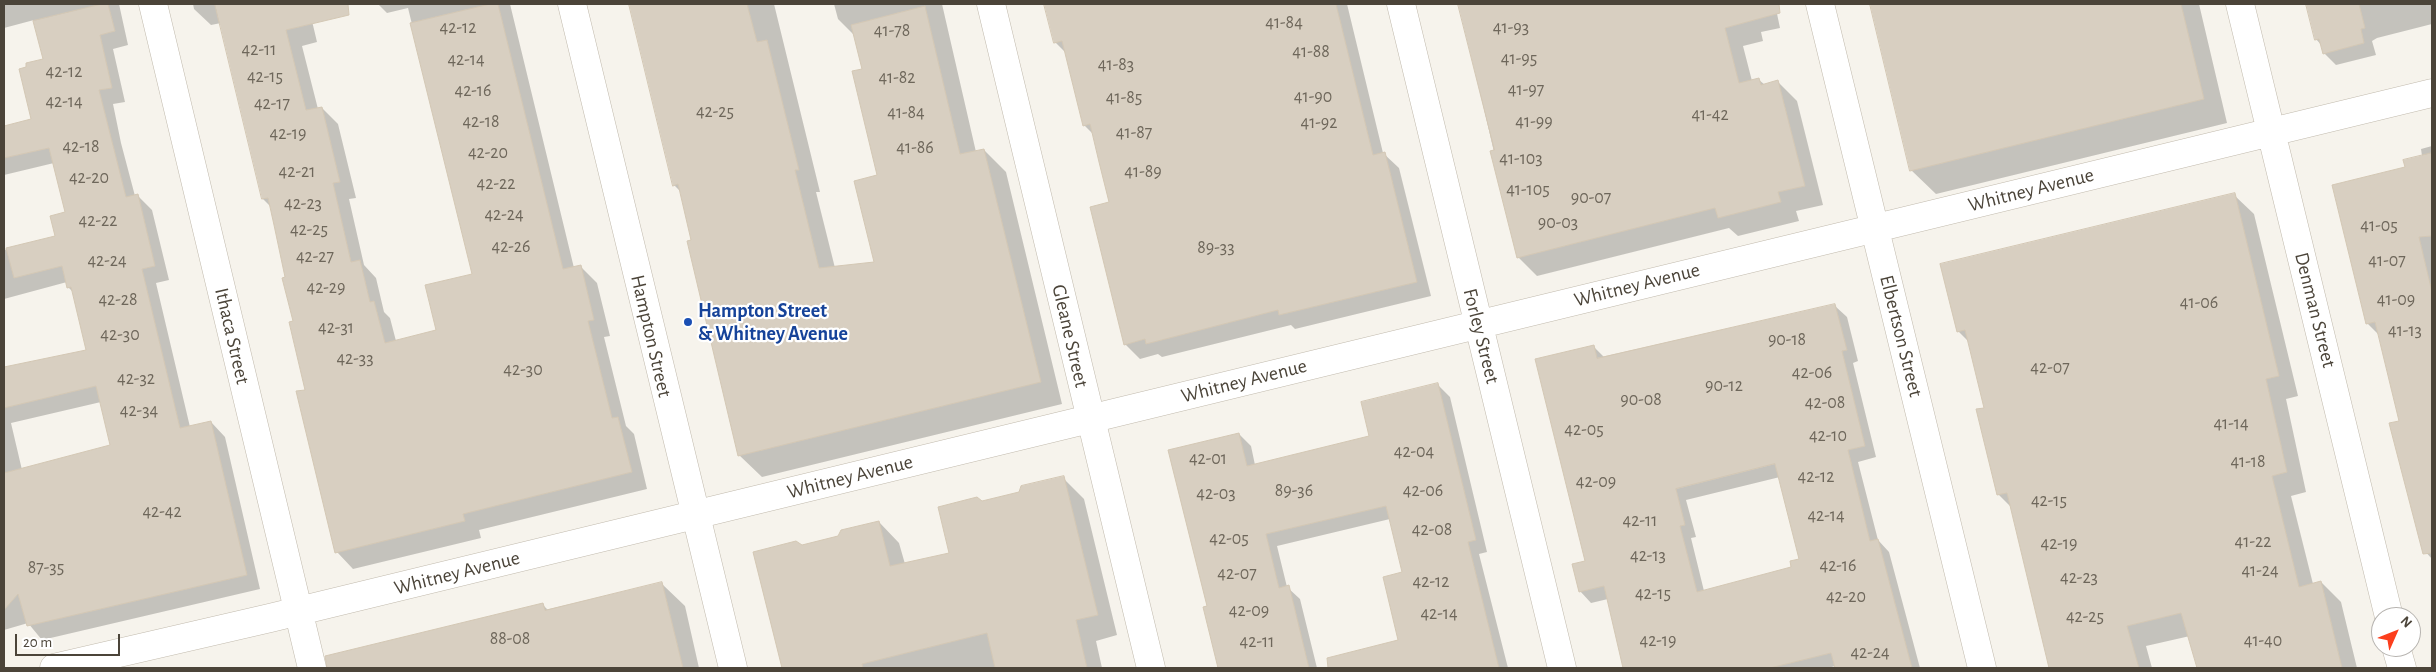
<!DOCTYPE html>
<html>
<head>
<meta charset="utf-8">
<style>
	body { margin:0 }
	#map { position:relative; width:2436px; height:672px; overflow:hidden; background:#f6f3ec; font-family:"Alegreya Sans",sans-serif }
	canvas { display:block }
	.frame { position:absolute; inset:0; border:5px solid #4b4439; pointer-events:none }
	.north { position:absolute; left:2371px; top:607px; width:50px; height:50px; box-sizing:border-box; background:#fff; border:1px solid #b7b4b0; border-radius:50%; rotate:46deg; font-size:14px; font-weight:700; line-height:20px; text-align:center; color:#4b4439 }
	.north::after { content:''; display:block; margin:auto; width:18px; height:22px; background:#fc3f1d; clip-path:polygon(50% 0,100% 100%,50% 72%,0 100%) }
	.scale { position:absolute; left:15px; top:634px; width:105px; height:22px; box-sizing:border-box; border:2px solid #4b4439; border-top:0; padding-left:6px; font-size:15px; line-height:18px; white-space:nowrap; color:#4b4439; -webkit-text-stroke:4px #fff; paint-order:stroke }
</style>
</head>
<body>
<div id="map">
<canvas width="2436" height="672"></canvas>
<div class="frame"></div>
<div class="north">N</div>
<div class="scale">20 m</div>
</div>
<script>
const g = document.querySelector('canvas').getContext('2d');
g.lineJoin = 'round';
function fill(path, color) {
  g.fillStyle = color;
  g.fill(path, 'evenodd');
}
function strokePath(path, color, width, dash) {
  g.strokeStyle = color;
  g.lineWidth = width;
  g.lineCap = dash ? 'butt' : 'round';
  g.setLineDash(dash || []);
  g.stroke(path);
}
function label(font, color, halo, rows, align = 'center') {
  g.font = font + ' "Alegreya Sans",sans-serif';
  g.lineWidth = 4.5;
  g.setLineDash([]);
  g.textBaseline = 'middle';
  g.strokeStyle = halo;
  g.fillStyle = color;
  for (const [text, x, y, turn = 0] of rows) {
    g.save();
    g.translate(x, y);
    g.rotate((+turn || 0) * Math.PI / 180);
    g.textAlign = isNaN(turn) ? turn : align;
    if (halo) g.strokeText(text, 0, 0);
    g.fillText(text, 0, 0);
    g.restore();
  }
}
const shadow = new Path2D(`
	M4 4H119L128 45 113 49 125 102 113 104 121 143 135 196H138L152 210 169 280 156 283 190 427 211 422 225 437 260 589 42 640 28 623 4 630V368L87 351 74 293 68 287 67 282 4 299V250L57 237 67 213 54 163 4 175V127L33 120 44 60 34 20 4 28ZM101 402 111 446 22 470 11 423Z
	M193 4H308L317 42 302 46 318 109 322 108 338 124 356 198 349 199 364 265 376 278 384 312 390 318 396 341 437 331 473 274 408 8 387 13 378 4H510L574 268 580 266 597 283 610 336 604 337 626 426 634 434 647 489 479 530 481 538 353 569 337 552 286 278 271 207 263 199 221 23 211 25 194 9Z
	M630 4H774L820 192H816L835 268 875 263 879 176 863 70 855 36 838 19 834 4H942L976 152 984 150 1006 172 1062 404 762 477 739 455 693 241 681 192 674 185Z
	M1045 4H1347L1383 153 1399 168 1431 296 1295 329 1291 325 1162 357 1158 354 1140 359 1125 344 1110 203 1094 135 1084 125 1067 54 1055 42Z
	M1460 4H1775L1780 28 1761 32 1763 41 1743 46 1752 81 1758 79 1765 85 1778 82 1797 101 1823 205 1796 211 1799 221 1738 236 1729 228 1537 276 1518 257Z
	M1871 4H2199L2227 123 1936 194 1911 170Z
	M2307 4H2432V24L2377 38 2372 41 2376 55 2336 65 2324 53 2322 46 2316 39Z
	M2432 146V559L2423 549 2401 422 2380 336 2367 323 2406 168 2422 156 2421 149Z
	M2234 195 2254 214 2298 396 2286 399 2306 492 2291 496 2313 584 2321 582 2341 602 2357 668H2198L2190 636 2146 646 2152 668H2051L2012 508 1998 494 1986 409 1970 343 1958 331Z
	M1835 306 1847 317 1858 361 1853 363 1876 457 1858 462 1878 540 1889 552 1920 668H1837L1836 666 1827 668H1624L1608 599 1591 603 1580 591 1586 562 1594 347 1605 358ZM1780 477 1800 560 1793 568 1704 591 1691 538 1696 537 1686 500Z
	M1438 385 1450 397 1487 552 1479 554 1508 668H1406L1384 578 1403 573 1390 519 1277 546 1287 587 1300 599 1317 668H1219L1204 607 1208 606 1239 434 1251 446 1255 465 1371 437Z
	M1063 478 1084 499 1117 635 1096 641 1102 668H783L755 553 801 546 838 537 879 522 899 543 905 564 950 554 981 503 1020 493Z
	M662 584 685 606 699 668H356L352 651 543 605 548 610Z`);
const building = new Path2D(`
	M102 4H108L115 31 100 35 112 88 99 90 126 197 138 194 155 266 142 269 180 428 211 421 247 575 27 626 18 594 4 610V473L110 445 96 386 4 408V367L86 350 71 287 67 288 62 266 14 278 6 248 55 236 50 216 65 212 49 148 4 158V126L31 119 19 69 26 67V63L43 59 33 21Z
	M215 4H348L349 15 286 30 306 110 322 107 340 182 333 183 351 262 360 260 370 302 374 301 385 343 436 330 425 285 472 274 410 23 490 4H498L563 269 581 265 594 320 588 321 612 418 618 417 632 472 463 514 465 521 335 553 296 391 305 390 289 322 293 321 282 278 285 277 274 225 268 198 262 199Z
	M629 4H747L757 42 767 40 799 170H795L819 268 874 262 854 181 877 175 852 71 862 69 851 25 925 6 960 154 984 149 1041 382 738 456 687 241 691 240 678 184 673 186Z
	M1044 4H1336L1373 155 1385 152 1417 282 1279 315 1278 310 1146 344 1145 339 1124 345 1090 207 1109 202 1099 162 1090 124 1083 126 1062 41 1054 43Z
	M1458 4H1779L1780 13 1725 28 1739 83 1759 78 1761 85 1778 80 1805 186 1778 192 1781 202 1718 218 1715 208 1517 258 1490 151 1494 150Z
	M1870 4H2181L2204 99 1910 171Z
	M2306 4H2359L2365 28 2361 29 2364 43 2323 54 2319 39 2315 40Z
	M2432 153V236L2419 237 2432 292V553L2423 554 2389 423 2399 421 2375 322 2366 324 2332 185 2405 167 2403 160Z
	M2235 193 2279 376 2266 379 2287 472 2272 476 2299 587 2321 581 2342 668H2197L2181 613 2127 626 2139 668H2049L2007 493 1997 495 1976 409 1984 408 1965 330 1957 332 1940 264Z
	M1835 304 1847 350 1842 351 1865 446 1848 450 1870 541 1878 539 1912 668H1835L1831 653 1770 668H1623L1604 586 1579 592 1572 564 1585 561 1535 359 1594 345 1597 358ZM1775 464 1799 559 1790 561 1791 567 1697 592 1680 526 1685 525 1676 489Z
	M1438 383 1476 540 1468 542 1499 668H1328L1327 658 1398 640 1383 577 1402 572 1386 506 1266 534 1279 588 1289 585 1309 668H1218L1203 607 1207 606 1168 450 1239 433 1247 466 1369 436 1361 402Z
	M1064 476 1098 615 1076 620 1087 668H995L987 633 862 664 863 668H782L753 552 796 541 802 545 838 536 841 530 879 521 890 566 949 553 938 507 977 497 982 501 1019 492 1021 486Z
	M662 582 683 668H327L325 656 543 603 545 610Z`);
const minor = new Path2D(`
	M153 4 312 668
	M572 4 733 668
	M991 4 1151 668
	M1401 4 1562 668
	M1820 4 1982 668
	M2240 4 2389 617
	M2396 647 2402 668
	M54 668 270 618 2432 93`);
const markers = [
	[688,322,5,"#1a4fb4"]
];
const numberNames = [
	["41-84",1284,23],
	["42-12",458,28],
	["41-93",1511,28],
	["41-78",892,31],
	["42-11",259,50],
	["41-88",1311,52],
	["41-95",1519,59],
	["42-14",466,60],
	["41-83",1116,65],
	["42-12",64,72],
	["42-15",265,77],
	["41-82",897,78],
	["41-97",1526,90],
	["42-16",473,91],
	["41-90",1313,97],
	["41-85",1124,98],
	["42-14",64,102],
	["42-17",272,104],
	["42-25",715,112],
	["41-84",906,113],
	["41-42",1710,115],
	["42-18",481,122],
	["41-99",1534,122],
	["41-92",1319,123],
	["41-87",1134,133],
	["42-19",288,134],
	["42-18",81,147],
	["41-86",915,148],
	["42-20",488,153],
	["41-103",1521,159],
	["42-21",297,172],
	["41-89",1143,172],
	["42-20",89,178],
	["42-22",496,184],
	["41-105",1528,190],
	["90-07",1591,198],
	["42-23",303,204],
	["42-24",504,215],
	["42-22",98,221],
	["90-03",1558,223],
	["41-05",2379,226],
	["42-25",309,230],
	["42-26",511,247],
	["89-33",1216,248],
	["42-27",315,257],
	["42-24",107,261],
	["41-07",2387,261],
	["42-29",326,288],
	["42-28",118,300],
	["41-09",2396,300],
	["41-06",2199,303],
	["42-31",336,328],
	["41-13",2405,331],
	["42-30",120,335],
	["90-18",1787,340],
	["42-33",355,359],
	["42-07",2050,368],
	["42-30",523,370],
	["42-06",1812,373],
	["42-32",136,379],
	["90-12",1724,386],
	["90-08",1641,400],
	["42-08",1825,403],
	["42-34",139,411],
	["41-14",2231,424],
	["42-05",1584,430],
	["42-10",1828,436],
	["42-04",1414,452],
	["42-01",1208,459],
	["41-18",2248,462],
	["42-12",1816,477],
	["42-09",1596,482],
	["89-36",1294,491],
	["42-06",1423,491],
	["42-03",1216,494],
	["42-15",2049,501],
	["42-42",162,512],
	["42-14",1826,516],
	["42-11",1640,521],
	["42-08",1432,530],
	["42-05",1229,539],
	["41-22",2253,542],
	["42-19",2059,544],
	["42-13",1648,556],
	["42-16",1838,566],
	["87-35",46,568],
	["41-24",2260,571],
	["42-07",1237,574],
	["42-23",2079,578],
	["42-12",1431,582],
	["42-15",1653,594],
	["42-20",1846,597],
	["42-09",1249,611],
	["42-14",1439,614],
	["42-25",2085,617],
	["88-08",510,639],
	["42-19",1658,641],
	["41-40",2263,641],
	["42-11",1257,642],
	["42-24",1870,653]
];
const streetNames = [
	["Whitney Avenue",2031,190,-14],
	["Whitney Avenue",1637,285,-14],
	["Denman Street",2315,310,76],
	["Ithaca Street",232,336,77],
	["Hampton Street",651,336,77],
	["Gleane Street",1070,336,77],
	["Forley Street",1481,336,76],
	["Elbertson Street",1901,336,76],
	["Whitney Avenue",1244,381,-14],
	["Whitney Avenue",850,477,-14],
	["Whitney Avenue",457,573,-14]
];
const transitNames = [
	["Hampton Street",698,311],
	["& Whitney Avenue",698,334]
];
fill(shadow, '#0003');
fill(building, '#d8cfc1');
strokePath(building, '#d3c7b4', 1);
strokePath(minor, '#c2bbae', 29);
strokePath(minor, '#fff', 28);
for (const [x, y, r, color] of markers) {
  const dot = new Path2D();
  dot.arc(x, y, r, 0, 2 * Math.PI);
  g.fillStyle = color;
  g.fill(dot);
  strokePath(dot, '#fff', 2);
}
label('18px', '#6e675b', null, numberNames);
label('20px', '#4b4439', '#fff', streetNames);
label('bold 20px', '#164399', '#fff', transitNames, 'left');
</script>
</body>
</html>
